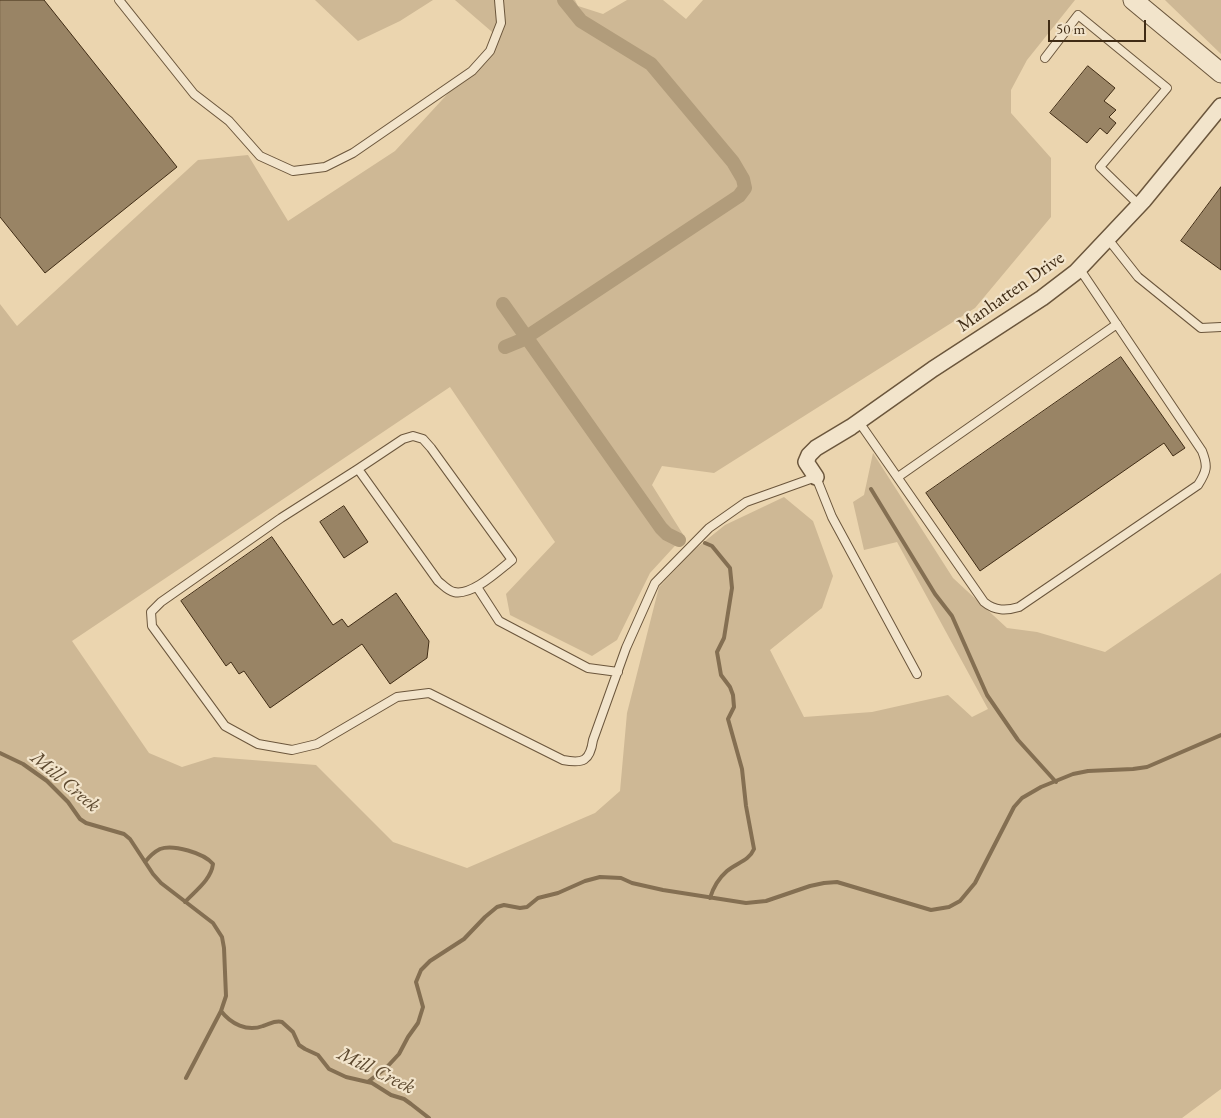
<!DOCTYPE html>
<html>
<head>
<meta charset="utf-8">
<style>
	body { margin:0 }
	#map { position:relative; width:1221px; height:1118px; overflow:hidden; background:#ebd5af; font-family:"EB Garamond",serif }
	canvas { display:block }
	.scale { position:absolute; left:1048px; top:20px; width:98px; height:22px; box-sizing:border-box; border:2px solid #402c15; border-top:0; padding-left:6px; font-size:15px; line-height:18px; white-space:nowrap; color:#402c15; -webkit-text-stroke:4px #f2e4cb; paint-order:stroke }
</style>
</head>
<body>
<div id="map">
<canvas width="1221" height="1118"></canvas>
<div class="scale">50 m</div>
</div>
<script>
const g = document.querySelector('canvas').getContext('2d');
g.lineJoin = 'round';
function fill(path, color) {
  g.fillStyle = color;
  g.fill(path, 'evenodd');
}
function strokePath(path, color, width, dash) {
  g.strokeStyle = color;
  g.lineWidth = width;
  g.lineCap = dash ? 'butt' : 'round';
  g.setLineDash(dash || []);
  g.stroke(path);
}
function label(font, color, halo, rows, align = 'center') {
  g.font = font + ' "EB Garamond",serif';
  g.lineWidth = 4.5;
  g.setLineDash([]);
  g.textBaseline = 'middle';
  g.strokeStyle = halo;
  g.fillStyle = color;
  for (const [text, x, y, turn = 0] of rows) {
    g.save();
    g.translate(x, y);
    g.rotate((+turn || 0) * Math.PI / 180);
    g.textAlign = isNaN(turn) ? turn : align;
    if (halo) g.strokeText(text, 0, 0);
    g.fillText(text, 0, 0);
    g.restore();
  }
}
const green = new Path2D(`
	M315 0H433L400 21 358 41Z
	M455 0H575L578 6 603 14 627 0H663L686 19 703 0H1075L1027 60 1011 90V113L1051 158V217L975 308 714 473 662 466 652 485 684 536 650 573 617 640 592 656 510 615 506 594 555 542 450 387 72 641 149 753 182 767 214 757 316 765 393 842 467 868 595 813 620 791 627 713 659 587 694 550 725 525 784 497 813 521 833 576 822 608 770 650 804 717 872 712 948 695 972 717 988 709 897 542 864 550 853 502 864 495 873 453 953 578 1007 628 1037 632 1105 652 1221 573V1089L1182 1118H0V304L17 326 198 160 248 155 288 221 395 151 499 38Z
	M1165 0H1221V54L1169 4Z`);
const stream = new Path2D(`
	M871 489 935 594 952 616 987 695 1018 740 1056 782
	M705 543 712 546 730 568 732 588 724 638 717 652 721 675 730 687 733 695 734 707 728 719 742 769 746 806 754 849C749 861 736 863 727 871 719 878 713 888 710 898
	M0 753 23 764 47 781 68 802 80 819 86 823 124 834 130 839 153 874 161 883 213 923 222 937 224 948 226 996 221 1011 186 1078
	M145 862C149 857 154 852 160 849 173 844 204 853 213 864 211 880 195 891 185 902
	M221 1011C231 1024 247 1032 263 1026 270 1024 275 1020 282 1022L293 1032 299 1045 305 1049 318 1055 329 1069 346 1077 372 1083 391 1095 404 1099 411 1104 429 1118
	M369 1081 386 1068 399 1054 408 1037 418 1023 423 1007 416 982 421 970 430 961 464 939 485 917 497 907 504 905 520 908 527 907 538 898 558 893 585 881 600 877 621 878 632 883 663 890 746 903 766 901 810 886 824 883 837 882 931 910 949 907 960 901 975 883 1014 807 1022 798 1041 787 1073 774 1088 771 1133 769 1147 767 1221 735`);
const canal = new Path2D(`
	M503 304 661 528 667 534 679 540
	M505 347 522 340 739 196 745 188 743 179 733 162 651 64 581 21 564 0`);
const building = new Path2D(`
	M0 0H44L177 167 45 273 0 217Z
	M1088 66 1115 88 1104 101 1116 110 1109 117 1116 123 1107 134 1100 128 1087 143 1050 113Z
	M1221 187V270L1181 241Z
	M1121 357 1185 448 1173 456 1164 443 980 571 926 493Z
	M344 506 368 542 344 558 320 522Z
	M272 537 333 625 342 619 348 627 396 593 429 641 427 658 390 684 362 644 270 708 244 671 239 674 231 662 226 666 181 601Z`);
const service = new Path2D(`
	M119 0 194 94 229 121 260 156 293 171 325 167 353 153 472 71 490 51 501 23 499 0
	M1045 58 1078 15 1167 88 1100 167 1139 205
	M1108 239 1138 277 1201 328 1221 327
	M859 422 984 602C995 611 1006 611 1019 607L1198 485C1207 471 1208 466 1202 451L1079 268
	M358 469 438 581C443 585 448 591 454 592 472 596 498 571 512 560L431 448 423 439 413 436 403 439 358 469 281 518 161 602 151 612 152 626 225 726 258 744 292 750 317 744 397 697 429 693 563 760C583 764 590 761 593 740L626 648 655 583 709 528 746 502 816 477 832 517 917 674
	M898 477 1117 324
	M477 587 499 621 588 668 618 672`);
const minor = new Path2D(`
	M816 477 806 462 809 455 816 448 851 427 933 369 1042 298 1076 272 1144 200 1221 106`);
const tertiary = new Path2D(`
	M1133 0 1221 73`);
const streetNames = [
	["Manhatten Drive",1011,292,-35]
];
const waterNames = [
	["Mill Creek",65,782,40],
	["Mill Creek",376,1071,26]
];
fill(green, '#ceb895');
strokePath(stream, '#846f52', 4);
strokePath(canal, '#b19c7b', 14);
fill(building, '#998465');
strokePath(building, '#402c15', 1);
strokePath(service, '#6b563c', 10);
strokePath(minor, '#6b563c', 18);
strokePath(tertiary, '#6b563c', 21);
strokePath(service, '#f2e4cb', 8);
strokePath(minor, '#f2e4cb', 15);
strokePath(tertiary, '#f2e4cb', 19);
label('19px', '#402c15', '#f2e4cb', streetNames);
label('italic 20px', '#5c482e', '#f2e4cb', waterNames);
</script>
</body>
</html>
